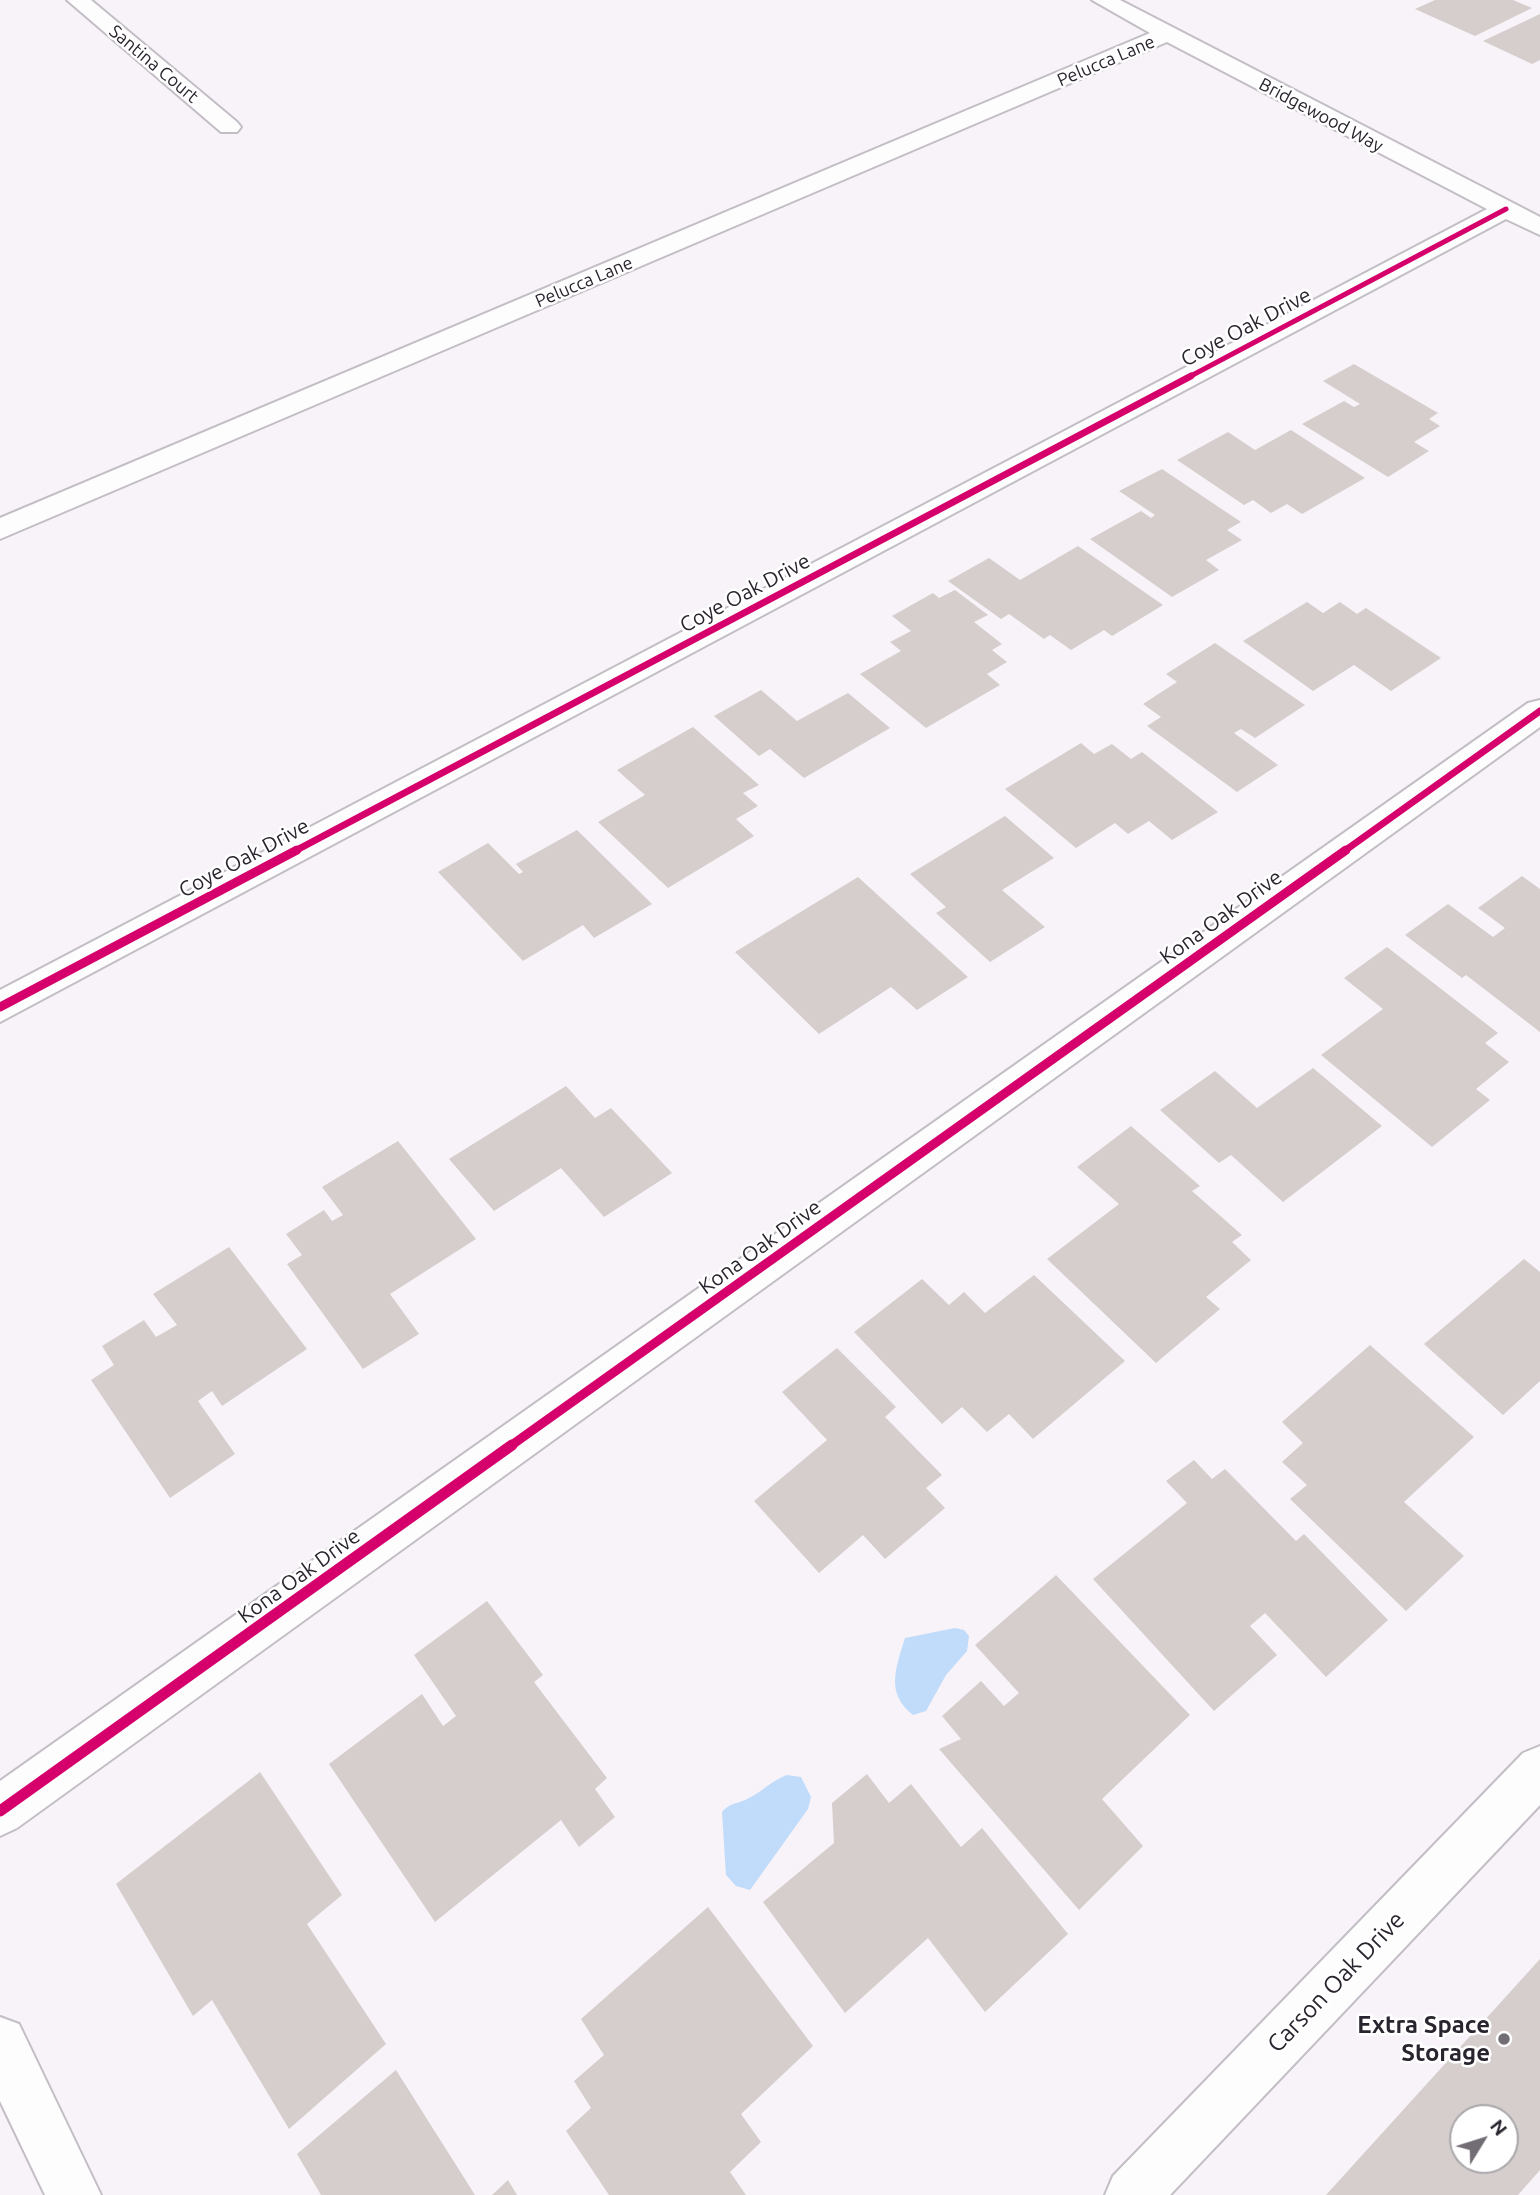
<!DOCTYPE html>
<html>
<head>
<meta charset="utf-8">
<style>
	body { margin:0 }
	#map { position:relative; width:1540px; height:2195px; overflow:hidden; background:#f7f3f8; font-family:Ubuntu,sans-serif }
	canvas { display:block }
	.north { position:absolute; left:1449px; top:2104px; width:70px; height:70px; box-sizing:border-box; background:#fff; border:2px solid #aaa7ab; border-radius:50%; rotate:52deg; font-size:19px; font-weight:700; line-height:28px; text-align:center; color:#2a242e }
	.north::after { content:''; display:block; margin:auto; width:24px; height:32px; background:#726c75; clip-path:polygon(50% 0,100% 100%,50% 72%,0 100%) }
</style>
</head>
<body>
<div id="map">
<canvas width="1540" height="2195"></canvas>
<div class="north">N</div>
</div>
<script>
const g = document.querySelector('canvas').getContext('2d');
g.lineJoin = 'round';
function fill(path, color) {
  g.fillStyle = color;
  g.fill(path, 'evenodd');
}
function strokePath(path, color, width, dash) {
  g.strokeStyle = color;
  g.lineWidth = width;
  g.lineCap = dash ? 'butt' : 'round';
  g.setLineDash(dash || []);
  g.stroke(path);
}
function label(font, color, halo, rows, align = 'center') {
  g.font = font + ' Ubuntu,sans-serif';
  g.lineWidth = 5;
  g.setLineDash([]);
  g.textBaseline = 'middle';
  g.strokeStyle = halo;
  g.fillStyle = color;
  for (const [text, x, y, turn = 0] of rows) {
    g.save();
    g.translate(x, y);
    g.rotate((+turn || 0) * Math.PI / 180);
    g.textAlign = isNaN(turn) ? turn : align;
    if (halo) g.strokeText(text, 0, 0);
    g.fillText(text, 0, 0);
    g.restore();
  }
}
const water = new Path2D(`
	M955 1628 964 1630 969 1636 967 1651 946 1675 926 1711 913 1715C885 1693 896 1668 905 1638Z
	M787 1775 801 1777 811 1797 808 1809 750 1890 736 1886 726 1875 722 1812C729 1803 737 1804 747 1799 762 1792 772 1780 787 1775Z`);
const building = new Path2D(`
	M1435 0H1513L1532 8 1475 36 1415 9Z
	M1540 14V60L1532 64 1483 41Z
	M1354 364 1438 413 1429 419 1440 426 1414 442 1429 451 1388 477 1302 424 1344 401 1354 407 1360 404 1323 381Z
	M1291 430 1365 478 1302 514 1287 504 1271 513 1253 500 1244 505 1177 460 1228 432 1255 450Z
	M1162 469 1241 522 1227 530 1242 540 1206 560 1219 570 1172 597 1090 539 1141 511 1151 518 1155 515 1119 491Z
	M1078 546 1163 605 1112 636 1104 630 1071 650 1050 635 1044 639 1009 614 1001 619 948 581 989 558 1020 580Z
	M955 590 988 615 974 622 1002 644 992 650 1007 662 987 674 1000 685 926 728 860 674 901 651 890 642 911 631 892 616 933 593 939 598Z
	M1307 602 1323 613 1340 602 1357 614 1366 608 1441 658 1391 691 1354 665 1313 691 1243 641Z
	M1215 643 1305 705 1255 738 1241 729 1234 733 1278 765 1237 792 1147 726 1161 717 1143 704 1177 682 1166 674Z
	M761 690 797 721 848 693 890 728 804 778 770 749 759 756 714 716Z
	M693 727 759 785 743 793 758 806 736 819 754 836 668 888 598 822 645 795 617 770Z
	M1081 743 1094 754 1112 744 1131 759 1142 752 1218 812 1172 840 1149 821 1128 834 1115 823 1076 848 1005 789Z
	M1005 816 1054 858 1002 890 1045 927 990 962 936 913 946 907 910 874Z
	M577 830 652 904 594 938 583 925 523 961 438 872 488 843 519 874 523 872 516 864Z
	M1522 876 1540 889V1032L1466 975 1462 978 1405 935 1448 904 1493 937 1505 928 1478 908Z
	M858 877 968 977 917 1010 891 987 819 1034 735 952Z
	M1387 947 1498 1033 1485 1043 1509 1062 1476 1089 1490 1100 1432 1147 1321 1055 1383 1009 1344 978Z
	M1313 1068 1382 1126 1283 1202 1231 1155 1219 1163 1160 1110 1215 1071 1257 1108Z
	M566 1086 595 1118 611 1108 672 1173 604 1217 561 1168 494 1211 449 1159Z
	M1131 1126 1200 1186 1192 1191 1242 1235 1232 1242 1251 1260 1206 1297 1220 1309 1156 1363 1047 1259 1119 1204 1077 1167Z
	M398 1141 476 1239 390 1294 419 1334 363 1369 287 1264 302 1255 286 1234 324 1210 332 1221 343 1215 322 1187Z
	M229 1247 307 1349 222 1406 212 1391 198 1401 235 1454 170 1498 91 1380 114 1365 102 1346 144 1320 156 1337 177 1325 153 1294Z
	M1524 1259 1540 1272V1381L1503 1415 1424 1344Z
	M1034 1275 1125 1361 1033 1439 1009 1414 987 1432 962 1407 942 1424 854 1332 922 1279 949 1305 964 1292 985 1313Z
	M1370 1345 1474 1437 1404 1502 1464 1556 1406 1611 1290 1499 1307 1485 1282 1462 1303 1443 1282 1422Z
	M837 1348 896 1407 885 1417 942 1475 926 1488 945 1508 885 1559 863 1535 819 1573 754 1501 827 1440 782 1392Z
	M1194 1460 1212 1479 1225 1469 1296 1541 1304 1534 1388 1620 1326 1677 1265 1613 1250 1626 1277 1655 1214 1711 1093 1579 1187 1503 1166 1481Z
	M1056 1575 1190 1715 1102 1799 1143 1846 1079 1910 939 1749 961 1739 942 1716 981 1681 1004 1706 1019 1693 975 1645Z
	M487 1601 543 1675 534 1682 607 1778 595 1789 615 1817 579 1847 561 1820 435 1922 329 1764 422 1694 443 1726 456 1716 414 1655Z
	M260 1772 342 1895 307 1924 386 2044 289 2129 212 2000 193 2016 116 1884Z
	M867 1774 889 1803 911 1784 961 1847 982 1828 1068 1934 985 2012 928 1938 845 2013 763 1902 834 1843 832 1803Z
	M708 1907 813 2046 741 2114 761 2142 730 2172 746 2195H609L566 2131 591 2108 574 2081 604 2055 581 2019Z
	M1540 1959V2170L1518 2195H1326ZM1463 2118H1505V2160H1463Z
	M396 2070 475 2195H321L297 2154Z
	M508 2180 517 2195H492Z`);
const street = new Path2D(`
	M67 0H91L237 122 241 127 237 132H221Z
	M1092 0H1120L1515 204 1540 217V235L1506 219 0 1022V990L1487 209 1167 42 0 539V518L1150 33Z
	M1540 700V727L17 1828 0 1836V1781L1528 703Z
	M1540 1746V1805L1170 2195H1105L1113 2176 1523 1753Z
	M0 2017 19 2024 101 2195H45L0 2101Z`);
const cyclewayFar3 = new Path2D(`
	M1187 378 1506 209`);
const cyclewayFar2 = new Path2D(`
	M293 852 1191 376
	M1343 852 1540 711`);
const cyclewayFar1 = new Path2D(`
	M0 1007 297 850
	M509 1447 1346 850`);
const cycleway = new Path2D(`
	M0 1811 512 1445`);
const markers = [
	[1504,2039,7,"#726c75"]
];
const farStreetnames = [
	["Pelucca Lane",1106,61,-23],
	["Santina Court",154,64,40],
	["Bridgewood Way",1321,115,28],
	["Pelucca Lane",584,282,-23]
];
const streetNames = [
	["Coye Oak Drive",1246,327,-28],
	["Coye Oak Drive",745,593,-28],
	["Coye Oak Drive",244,858,-28],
	["Kona Oak Drive",1221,917,-36],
	["Kona Oak Drive",760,1247,-36],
	["Kona Oak Drive",299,1576,-36]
];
const nearStreetnames = [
	["Carson Oak Drive",1336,1982,-46]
];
const nearPoinames = [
	["Extra Space",1490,2025],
	["Storage",1490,2053]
];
fill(water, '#c0dcfa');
fill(building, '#d5cecd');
strokePath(street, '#c3bec5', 4);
fill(street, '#fefdfe');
strokePath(cyclewayFar3, '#d6006c', 5);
strokePath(cyclewayFar2, '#d6006c', 7);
strokePath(cyclewayFar1, '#d6006c', 9);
strokePath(cycleway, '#d6006c', 11);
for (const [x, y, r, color] of markers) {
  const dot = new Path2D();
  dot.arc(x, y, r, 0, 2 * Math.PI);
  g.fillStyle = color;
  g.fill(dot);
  strokePath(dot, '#fff', 2.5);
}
label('18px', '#2a242e', '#fff', farStreetnames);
label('21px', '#2a242e', '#fff', streetNames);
label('24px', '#2a242e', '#fff', nearStreetnames);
label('bold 24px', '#2a242e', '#fff', nearPoinames, 'right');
</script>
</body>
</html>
